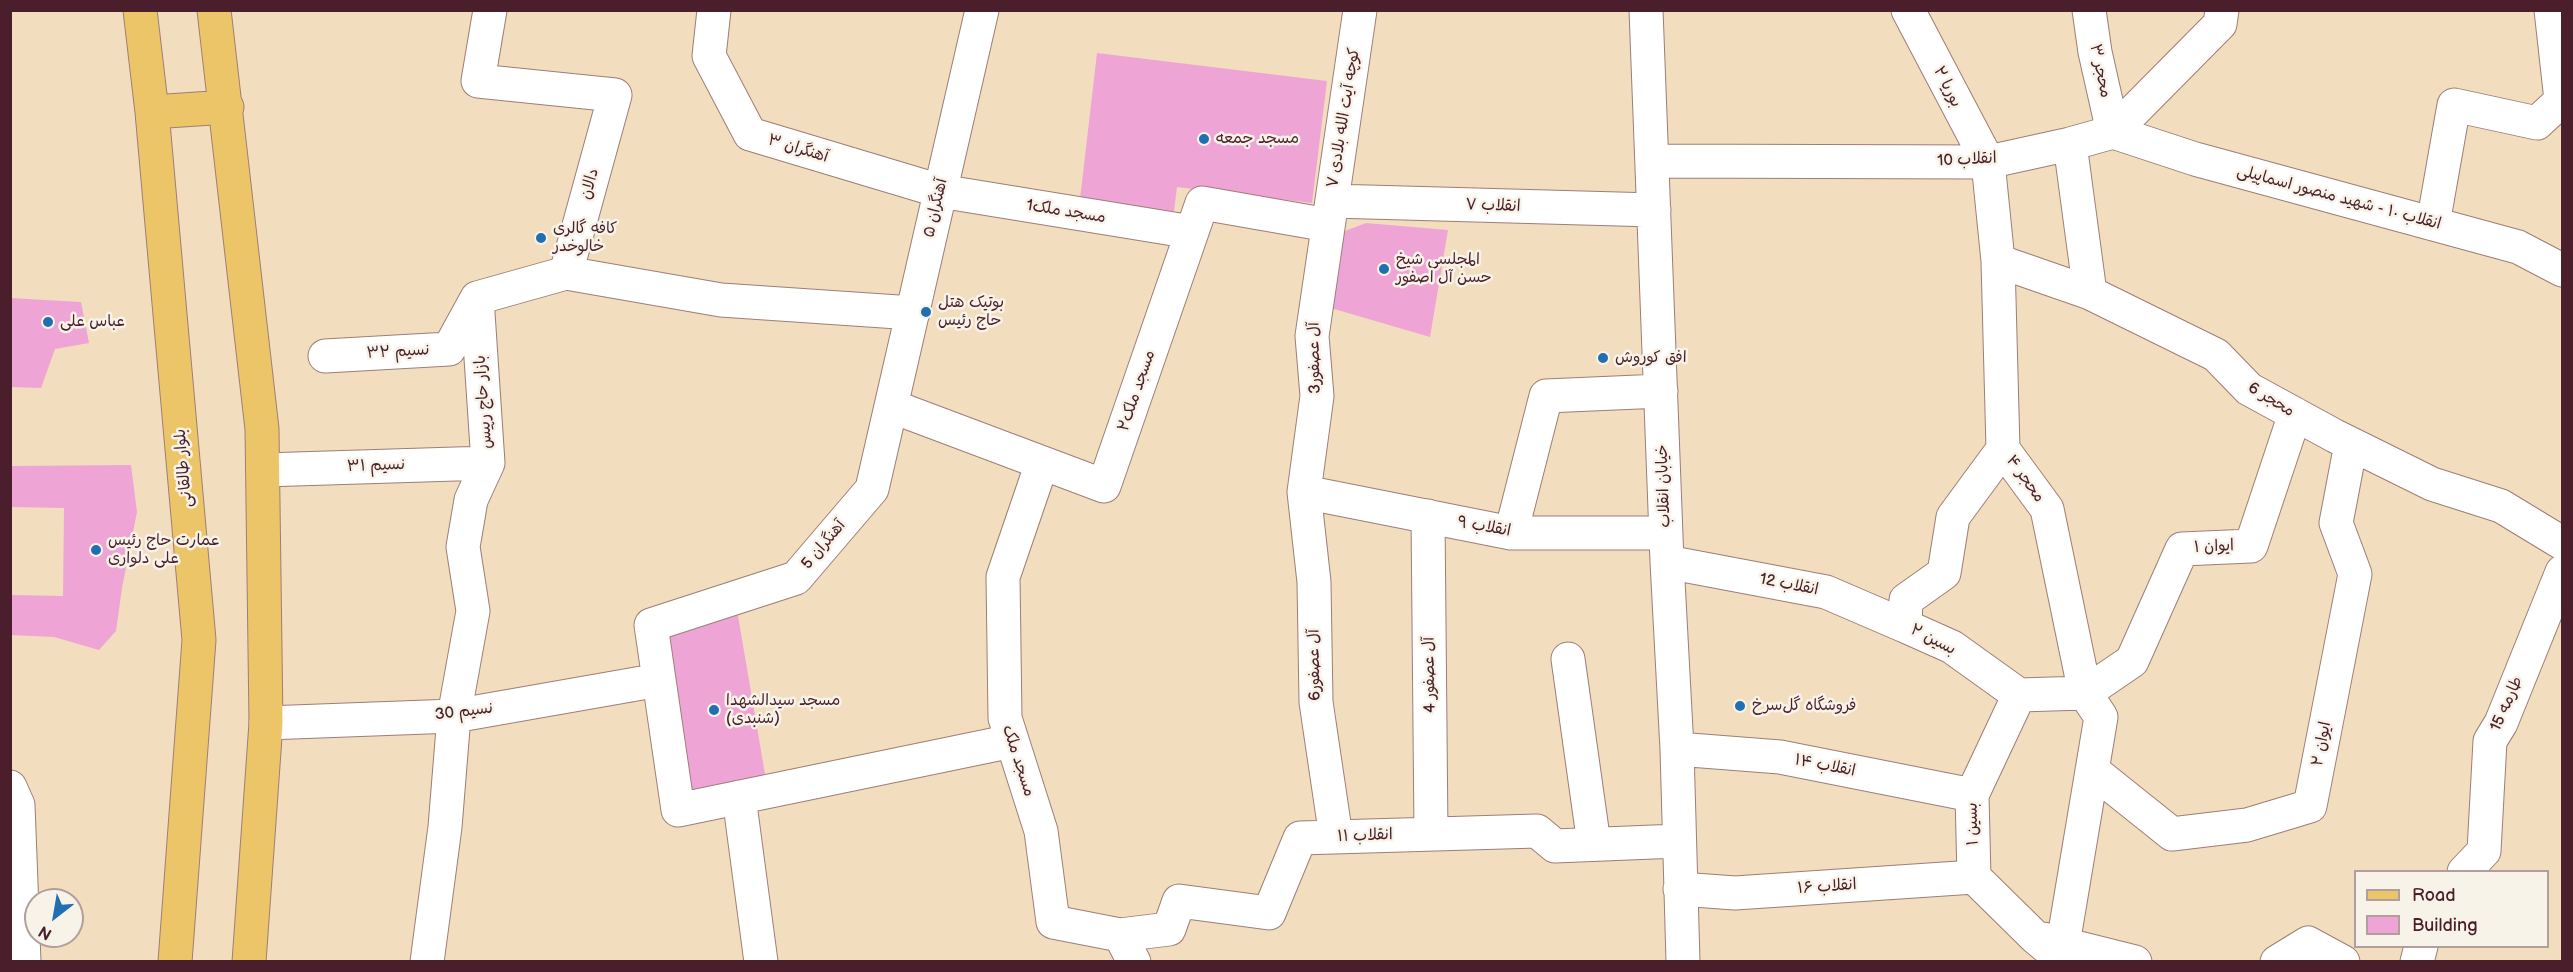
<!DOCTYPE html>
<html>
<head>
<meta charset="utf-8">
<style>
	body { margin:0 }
	#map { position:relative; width:2573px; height:972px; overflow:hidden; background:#f2ddbf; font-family:"Balsamiq Sans",sans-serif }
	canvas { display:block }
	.frame { position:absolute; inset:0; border:12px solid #4a1f2b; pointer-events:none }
	.legend { position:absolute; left:2354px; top:870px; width:195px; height:78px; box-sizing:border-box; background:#f7f3e8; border:2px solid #b29e9c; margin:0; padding:8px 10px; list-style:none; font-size:18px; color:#4a1f2b }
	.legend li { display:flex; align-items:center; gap:12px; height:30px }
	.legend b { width:30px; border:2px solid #b29e9c }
	.north { position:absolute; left:24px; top:888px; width:60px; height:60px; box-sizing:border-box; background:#f7f3e8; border:2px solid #b29e9c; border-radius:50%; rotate:211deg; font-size:16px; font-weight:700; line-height:24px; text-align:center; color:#4a1f2b }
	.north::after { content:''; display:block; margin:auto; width:21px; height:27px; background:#1f6fb2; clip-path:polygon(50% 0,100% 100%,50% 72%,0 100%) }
</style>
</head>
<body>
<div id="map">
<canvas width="2573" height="972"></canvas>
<div class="frame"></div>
<ul class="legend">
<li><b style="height:8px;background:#edc569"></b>Road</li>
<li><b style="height:16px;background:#efa4d6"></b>Building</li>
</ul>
<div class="north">N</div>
</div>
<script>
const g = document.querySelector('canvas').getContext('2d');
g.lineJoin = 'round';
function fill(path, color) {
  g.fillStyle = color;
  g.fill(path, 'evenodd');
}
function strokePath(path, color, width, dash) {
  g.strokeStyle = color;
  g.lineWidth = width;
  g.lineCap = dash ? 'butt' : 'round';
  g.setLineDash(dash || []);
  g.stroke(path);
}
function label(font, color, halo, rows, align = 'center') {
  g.font = font + ' "Balsamiq Sans","Playpen Sans Arabic",sans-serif';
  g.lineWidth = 5;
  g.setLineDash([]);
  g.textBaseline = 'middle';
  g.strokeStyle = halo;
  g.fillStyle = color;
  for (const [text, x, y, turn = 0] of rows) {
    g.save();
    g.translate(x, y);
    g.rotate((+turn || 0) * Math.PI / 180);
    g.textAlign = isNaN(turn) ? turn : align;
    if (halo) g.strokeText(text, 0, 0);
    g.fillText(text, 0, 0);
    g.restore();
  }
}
const building = new Path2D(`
	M1097 53 1327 81 1312 203 1177 187 1173 219 1079 208Z
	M1366 223 1448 230 1430 337 1317 304 1337 234Z
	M10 298 81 302 89 343 55 349 41 388 10 387Z
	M131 465 137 512 122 588 116 631 99 650 54 637 10 635V595L63 596 64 508 10 507V466Z
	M737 610 766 780 686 794 661 640Z`);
const minor = new Path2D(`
	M490 10 478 81 615 95 566 273
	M714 10 709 56 750 134 940 191 1192 232
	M982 10 872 489 796 578 651 625 678 810 1012 741
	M1646 10 1667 562 1677 749 1683 962
	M1908 10 1988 162 1998 261 2090 293
	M2089 10 2095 52 2113 132 2195 159 2518 247 2562 270
	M2551 10 2561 100
	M2070 144 2090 293 2216 355 2249 389 2335 436 2432 484 2501 506 2562 543
	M1652 161 1988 162 2070 144 2113 132 2220 24 2222 10
	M1332 201 1654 210
	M2433 224 2454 105 2537 123 2562 100
	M1998 261 2003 449 2047 509 2085 693 2132 661 2182 549 2251 546 2295 414
	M477 298 566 273 721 300 913 313
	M325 356 449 349 477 298
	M891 406 1104 486 1202 203 1328 225
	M2003 449 1953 517 1944 573 1906 600 1905 626 1952 647 2019 695
	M1042 463 1003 577 1005 718 1041 831 1053 922 1120 935 1169 929 1179 901 1269 913 1300 838 1537 831 1555 846 1678 841
	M263 470 488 463
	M1304 492 1511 533H1666
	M1428 516 1431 834
	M1511 533 1546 396 1661 391
	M1667 562 1826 592 1905 626
	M1568 659 1594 844
	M2019 695 2085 693 2101 717 2063 944
	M2019 695 1972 795 1974 877 2035 937 2065 962
	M266 723 454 716 659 680
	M1677 749 1780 757 1972 795
	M2092 770 2172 834 2247 825 2310 806 2355 574 2336 523 2351 444
	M10 787 18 805 24 962
	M739 797 761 962
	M1336 837 1316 702 1314 582 1304 492 1317 396 1312 336 1360 10
	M2464 872 2484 851 2490 741 2501 723 2562 572
	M1680 889 1735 893 1974 877
	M1120 935 1134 962
	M2043 939 2135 962
	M427 962 445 827 454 716 473 611 463 547 471 500 488 463 477 298
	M2277 962 2308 943 2343 962
	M2417 962 2421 946`);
const major = new Path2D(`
	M140 10 152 112 199 640 175 962
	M214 10 262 429 266 723 249 962
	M152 112 227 107`);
const markers = [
	[1204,139,6,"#1f6fb2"],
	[541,238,6,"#1f6fb2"],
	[1384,269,6,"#1f6fb2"],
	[926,312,6,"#1f6fb2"],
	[48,322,6,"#1f6fb2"],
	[1603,358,6,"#1f6fb2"],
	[96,550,6,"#1f6fb2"],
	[1740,706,6,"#1f6fb2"],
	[714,710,6,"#1f6fb2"]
];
const streetNames = [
	["محجر ۳",2100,71,78],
	["بوریا ۲",1947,87,63],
	["کوچه آیت الله بلادی ۷",1344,118,-81],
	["آهنگران ۳",798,149,17],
	["انقلاب 10",1967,160,-3],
	["دالان",590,184,-75],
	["انقلاب ۱۰ - شهید منصور اسماپیلی",2339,198,15],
	["انقلاب ۷",1493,206,2],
	["آهنگران ۵",936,208,-77],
	["مسجد ملک1",1066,212,9],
	["نسیم ۳۲",398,352,-3],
	["آل عصفور3",1315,358,-91],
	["مسجد ملک۲",1137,391,-71],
	["محجر 6",2271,400,31],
	["بازار حاج رپیس",484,402,-94],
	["نسیم ۳۱",376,466,-2],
	["بلوار طالقانی",184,468,-95],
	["محجر ۴",2025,479,54],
	["خیابان انقلاب",1664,486,-92],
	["انقلاب ۹",1484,527,10],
	["آهنگران 5",824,545,-50],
	["ایوان ۱",2214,547,-3],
	["انقلاب 12",1789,585,11],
	["بسین ۲",1933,640,27],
	["آل عصفور6",1315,665,-91],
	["آل عصفور 4",1430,675,-91],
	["طارمه 15",2507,704,-66],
	["نسیم 30",464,712,-7],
	["ایوان ۲",2322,744,-79],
	["مسجد ملک",1018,761,72],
	["انقلاب ۱۴",1825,766,11],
	["بسین ۱",1973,824,-91],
	["انقلاب ۱۱",1365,836,-2],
	["انقلاب ۱۶",1827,887,-4]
];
const poiNames = [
	["مسجد جمعه",1216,139],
	["کافه گالری",553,229],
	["خالوخدر",553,247],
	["المجلسی شیخ",1396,260],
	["حسن آل اصفور",1396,278],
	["بوتیک هتل",938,303],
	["حاج رئیس",938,321],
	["عباس علی",60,322],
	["افق کوروش",1615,358],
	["عمارت حاج رئیس",108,541],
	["علی دلواری",108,559],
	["مسجد سیدالشهدا",726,701],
	["(شنبدی)",726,719],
	["فروشگاه گل‌سرخ",1752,706]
];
fill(building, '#efa4d6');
strokePath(minor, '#9e7e75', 35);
strokePath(major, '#9e7e75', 35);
strokePath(minor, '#fff', 33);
strokePath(major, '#edc569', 33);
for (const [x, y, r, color] of markers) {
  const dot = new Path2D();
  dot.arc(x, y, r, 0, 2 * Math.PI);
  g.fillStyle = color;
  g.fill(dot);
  strokePath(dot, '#f7f3e8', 2);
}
label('16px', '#4a1f2b', '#f7f3e8', streetNames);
label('16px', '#4a1f2b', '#f7f3e8', poiNames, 'left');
</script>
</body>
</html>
